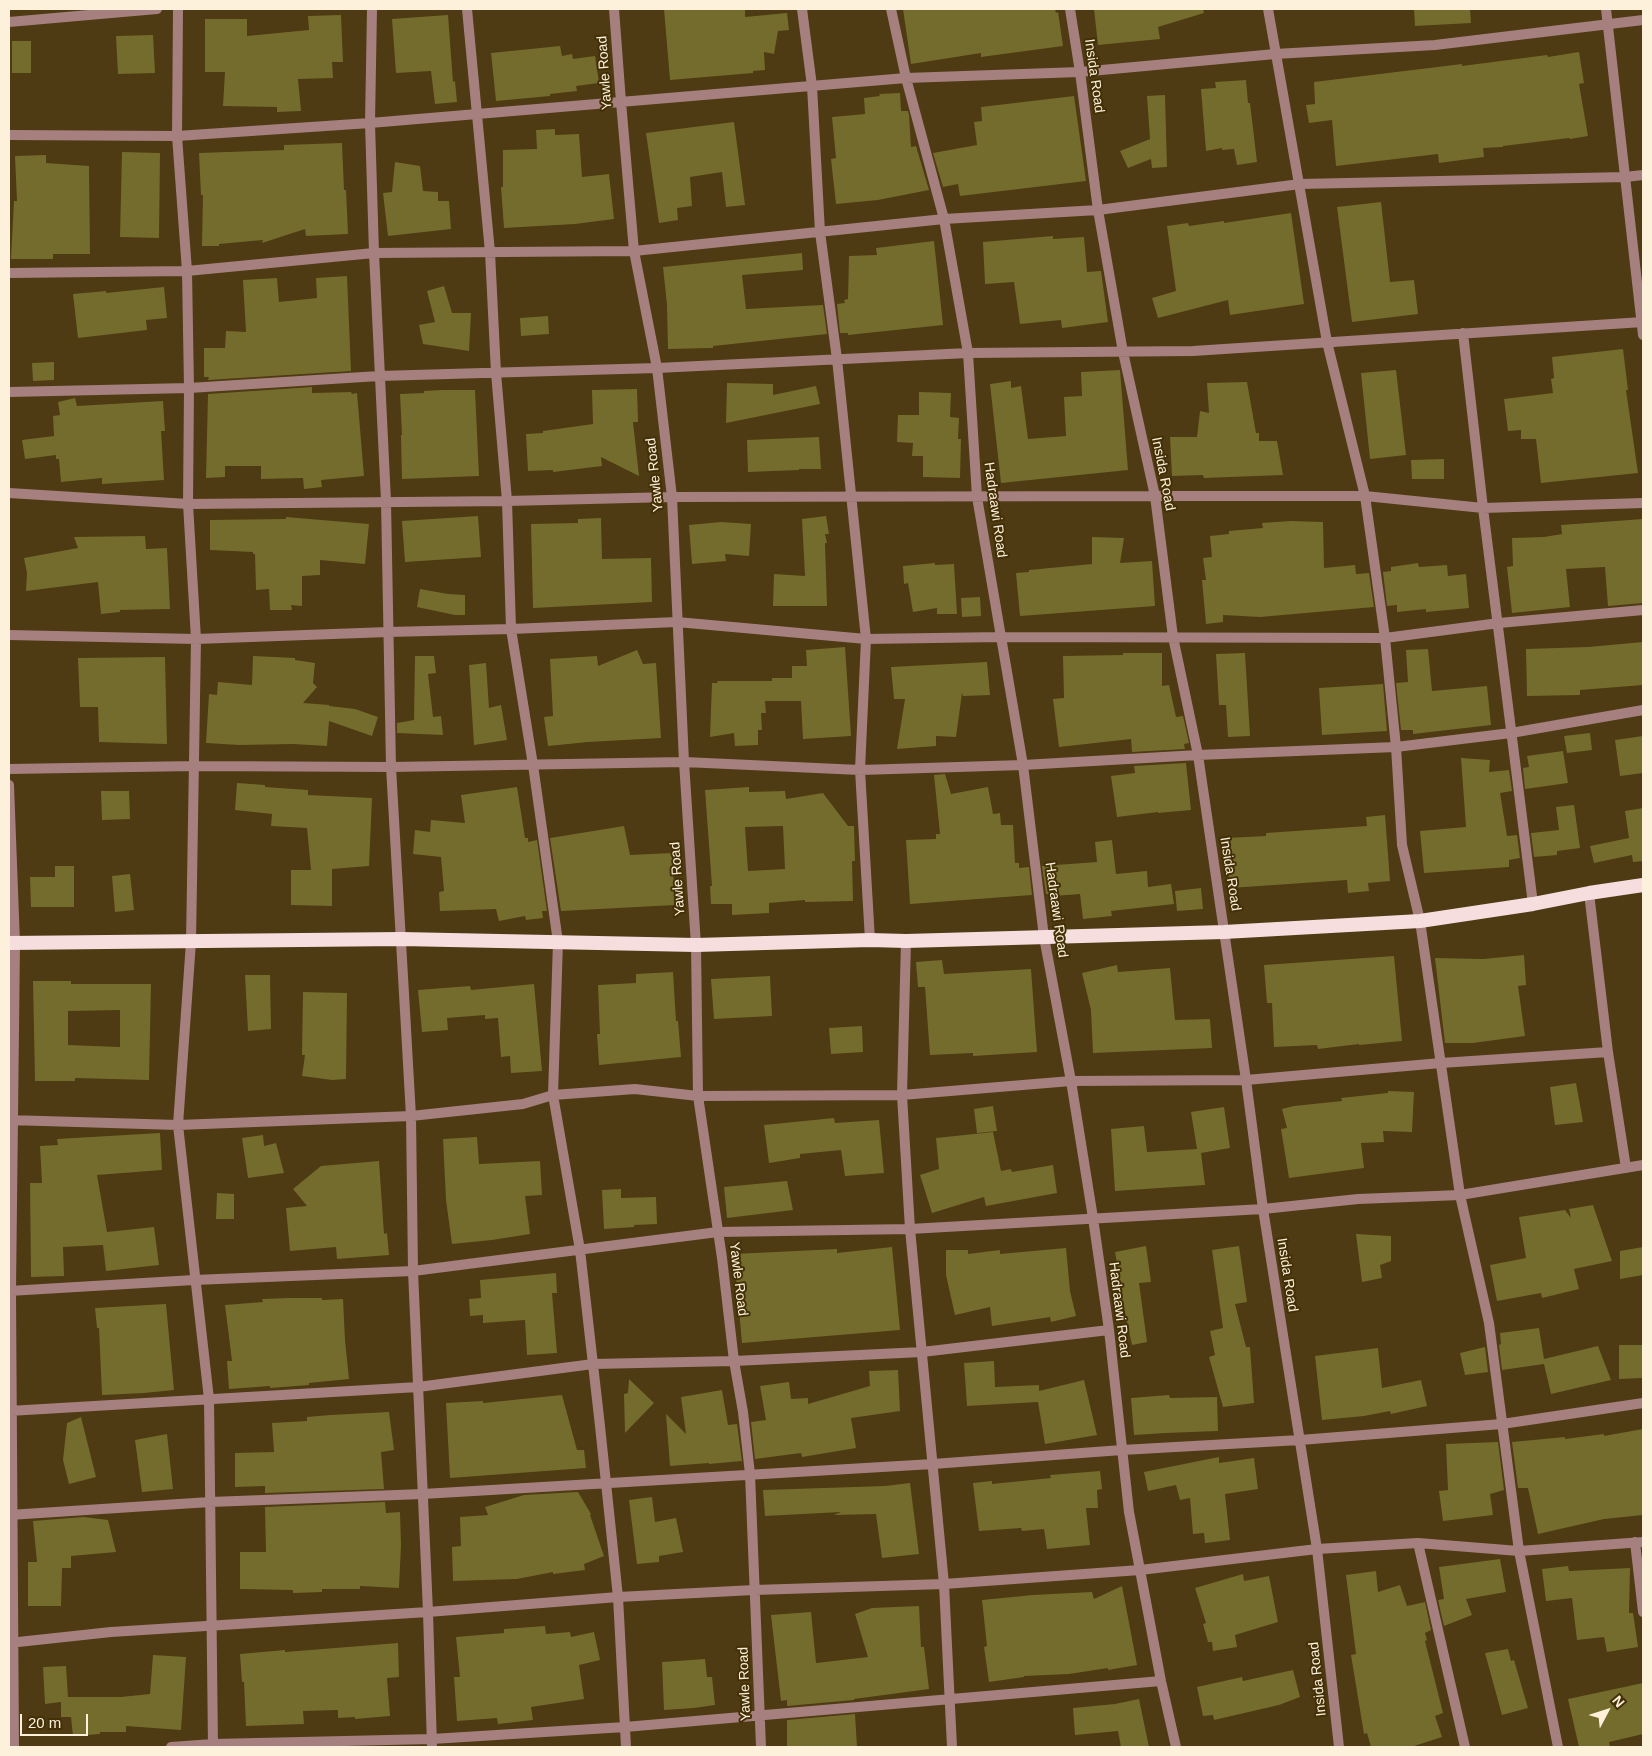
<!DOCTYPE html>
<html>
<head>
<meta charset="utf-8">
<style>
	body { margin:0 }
	#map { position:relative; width:1652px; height:1756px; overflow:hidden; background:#4e3a13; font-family:Helvetica,sans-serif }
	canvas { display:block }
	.frame { position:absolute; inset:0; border:10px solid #fdf1dc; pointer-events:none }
	.north { position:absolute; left:1582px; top:1686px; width:50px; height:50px; -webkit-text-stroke:4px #433006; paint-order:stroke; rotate:50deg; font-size:14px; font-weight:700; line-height:20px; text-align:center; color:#fdf1dc }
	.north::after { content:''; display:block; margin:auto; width:18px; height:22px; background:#fdf1dc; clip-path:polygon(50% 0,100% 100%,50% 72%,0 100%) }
	.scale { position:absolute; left:20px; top:1714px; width:68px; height:22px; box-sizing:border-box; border:2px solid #fdf1dc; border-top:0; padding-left:6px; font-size:15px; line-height:18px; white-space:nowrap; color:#fdf1dc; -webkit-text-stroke:4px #433006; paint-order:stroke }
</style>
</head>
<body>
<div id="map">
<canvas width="1652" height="1756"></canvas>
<div class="frame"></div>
<div class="north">N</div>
<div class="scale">20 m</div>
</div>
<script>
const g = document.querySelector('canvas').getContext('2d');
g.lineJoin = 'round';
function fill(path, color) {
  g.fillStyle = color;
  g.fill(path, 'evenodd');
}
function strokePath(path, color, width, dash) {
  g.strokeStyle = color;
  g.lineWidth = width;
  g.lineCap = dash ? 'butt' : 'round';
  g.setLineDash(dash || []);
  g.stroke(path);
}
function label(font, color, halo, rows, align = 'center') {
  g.font = font + ' Helvetica,sans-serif';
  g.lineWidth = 4;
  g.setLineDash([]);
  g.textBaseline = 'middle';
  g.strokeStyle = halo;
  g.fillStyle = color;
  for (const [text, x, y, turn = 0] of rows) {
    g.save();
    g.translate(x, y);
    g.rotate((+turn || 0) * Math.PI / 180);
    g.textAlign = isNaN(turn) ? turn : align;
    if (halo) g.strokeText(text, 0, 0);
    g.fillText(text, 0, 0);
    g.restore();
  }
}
const building = new Path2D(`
	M664 9H745V17L787 13 789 30 778 31 774 54 764 52 765 70 753 71V73L670 80Z
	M903 9H1055L1056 13 1058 12 1063 46 981 57V53L911 64Z
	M1094 9H1203L1204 13 1158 27 1160 39 1098 45Z
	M1414 9H1470L1471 23 1415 26Z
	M341 15 343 62H332L333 78 298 79 301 111 277 112V107L223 106 225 72H205V19H247V36L309 30 308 16Z
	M448 15 453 82 455 81 457 102 435 104 431 71 396 73 392 19Z
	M153 35 155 73 118 74 116 36Z
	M12 41H31V73H12Z
	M560 46 562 56 572 54 573 59 595 56 599 83 576 86 577 91 550 94V96L496 101 491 53Z
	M1579 52 1584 83 1579 84 1588 136 1570 139 1569 138 1503 146V147L1483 148 1484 157 1439 163 1438 154 1336 166 1332 120 1309 123 1306 105 1315 104 1314 82 1462 64V66L1547 55 1548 57Z
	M1246 80 1248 103H1250L1257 162 1237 165 1234 149 1222 150V148L1206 151 1201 89 1216 88 1215 82Z
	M900 93 901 111H908L909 115 911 147 916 146 929 190 878 200 836 204 831 159 836 158 832 117 865 114 864 98 880 96 879 94Z
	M1165 95 1167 167 1152 168 1151 159 1128 168 1120 151 1150 139 1147 96Z
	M1074 96 1086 181 960 196 958 184 943 187 933 153 977 145 974 122 982 121 981 107Z
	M734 122 745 205 726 207 722 172 690 177 692 206 677 208 678 220 659 223 646 133Z
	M555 129V135L579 134 582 177 609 174 614 219 575 224 504 228 501 187H503V150L537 149 536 130Z
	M342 143 344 190H346L348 234 306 236 305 229 262 243 263 240 219 244V246H202L203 195H201L199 153 284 150V145Z
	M122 152 160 153 159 238 120 237Z
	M46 155V163L89 166 90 254H53V259H11L14 201H17L15 156Z
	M395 162 420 166 423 191 438 192V201H449L451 229 388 236 383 193 392 192Z
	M1381 202 1390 282 1414 280 1418 314 1352 322 1337 207Z
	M1291 213 1304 304 1230 315 1228 300 1158 318 1152 298 1176 291 1167 226 1188 223 1189 226 1224 221V223Z
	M1053 236V239L1084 237 1087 272 1101 271 1108 322 1062 328 1061 320 1020 324 1014 282 985 284 983 242Z
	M934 241 943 325 848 335V333H840L837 304 845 303 844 300 848 299 849 256 877 255 876 248Z
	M802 253 803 270 742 275 746 309 823 305 827 334 713 346V348L668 349 667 305 663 267Z
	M347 276 351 371 208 380 209 377H204V348H225L226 331 246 332 243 280 277 278 279 302 317 298 316 278Z
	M444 286 452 313H471L469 351 423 344 419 325 435 322 427 291Z
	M164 287 167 318 146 320 147 330 78 338 73 294 106 291V293Z
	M548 316 549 334 521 336 520 318Z
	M1623 349 1628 390H1626L1638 473 1541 483 1536 439H1521V430L1508 431 1504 399 1553 393 1551 379 1554 378 1552 357Z
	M54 362V380L33 381 32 363Z
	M1120 370 1128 470 1001 483 990 384 1011 381V388L1021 386 1028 439 1066 436 1064 397 1082 396 1081 372Z
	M1396 370 1406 455 1370 459 1361 373Z
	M1247 382 1256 433H1259V441H1277L1283 475 1204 478 1203 475 1172 476 1170 437H1197L1200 411 1209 413 1207 383Z
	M727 383 773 384V395L816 386 820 404 726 423Z
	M312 387V393L351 392 352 394 357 393 364 476 321 480 322 487 304 489 303 478 261 479V466H225V477L206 478 208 394Z
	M637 389 638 422H633L639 476 601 457 602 466 553 472V470L528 471 526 434 543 433V431L593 424 592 390Z
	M442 390H475L479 476 402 479 401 435H402L400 394 424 393V391Z
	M919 392 951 393 950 417 959 418 958 439H961L960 478 923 477V456H912L913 443 897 442 898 415H919Z
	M75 398 77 406 163 401 165 431H161L164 480 102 484V478L61 482 59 459H56V455L25 459 22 440 54 436 53 416 60 415 58 402Z
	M819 437 821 469H799V470L748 472 747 440Z
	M1444 459V479H1412L1411 460Z
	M478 516 481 557 405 562 402 521Z
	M826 516 829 534H825L827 543H825L827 606H773L774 574 805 576 802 519Z
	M286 517 369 524 365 564 320 560V575L302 576V606L291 605 292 610H270L269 589 256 590 255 554H253V552L210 550V520L286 519Z
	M601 518 602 559 651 558 652 602 533 608 531 524 578 523V519Z
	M1643 519V603L1608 606 1605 567 1566 569 1570 607 1512 613 1507 567 1513 566 1512 538 1544 537 1562 534 1561 525Z
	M1291 521 1323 522 1324 568 1355 565 1356 574 1369 573 1374 607 1260 617 1223 615V622L1206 624 1202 580H1206L1203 558 1212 557 1210 536 1229 534V531L1263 528 1262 523Z
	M721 522 751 524 749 556 725 554 726 561 692 564 689 525Z
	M145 536 146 549 167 548 170 609 120 610V612L101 614 98 582 26 591 27 573 24 558 78 548 74 537Z
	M1092 537 1124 538 1120 563 1152 561 1155 606 1020 616 1016 573 1029 572V570L1092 564Z
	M935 563V565L954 564 957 614H937V608L913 612 908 583 904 584 903 566Z
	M1418 563 1419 567 1447 565 1448 576 1466 574 1469 608 1426 612V609L1397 612V605L1387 606 1383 572 1391 571V567Z
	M420 589 448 594 465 595V615H455L417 607Z
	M980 597 981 616 962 617 961 598Z
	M1643 642V685L1580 690V695L1527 696 1526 649 1588 647Z
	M845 647 851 736 803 739 801 701H765L766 713H761L762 730H758V745L735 746 734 733 710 737 712 683H718L717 681H772V678H792V666H807L806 650Z
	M1428 649 1432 691 1487 686 1491 725 1413 734V730H1401L1396 683 1408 682 1406 650Z
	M637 650 643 664 656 663 661 738 588 742 548 746 544 717 553 716 550 659 597 656 598 666Z
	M1123 653H1162V686L1169 685 1176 717 1183 716 1189 743 1184 744 1185 749 1132 752 1131 739 1059 747 1053 699 1064 698 1063 656 1123 655Z
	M1245 653 1250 736 1228 737 1226 705H1219L1216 654Z
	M253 656 295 658V660L315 663 313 683 317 687 303 703 329 705V706L355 709 378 717 372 736 329 721 327 746 293 744 239 745 206 743 209 694 217 695 218 682 252 685Z
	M415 656H434L436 673 428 674 433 717 441 716 443 735 397 733V723L414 720Z
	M165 657 167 744 99 742 98 707H80L78 658Z
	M987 662 990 695 963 696 962 693 956 737 936 736V746L897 749 905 699H894L891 667Z
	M486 663 489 708 501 705 507 740 474 745 469 665Z
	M1383 684 1387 731 1322 735 1319 688Z
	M1590 733 1592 750 1567 753 1564 736Z
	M1643 736V773L1620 776 1615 740Z
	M1563 751 1568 783 1525 789 1523 768 1529 767 1527 756Z
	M1461 758 1490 760 1489 772 1509 770 1512 791 1500 793 1507 836 1517 835 1520 858 1509 860V867L1424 873 1420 831 1466 827Z
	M1186 763 1191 810 1158 813V812L1117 817 1111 776 1135 773 1134 766Z
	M945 774 951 794 988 787 993 814 1000 813 1001 825H1013L1015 863H1019V868L1029 867 1032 895 910 904 906 840 936 839V834H940L934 775Z
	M237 783 265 785V787L308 790V795L372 798 369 866 332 869V906L291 905V870H311L307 828 271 826 272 814 235 810Z
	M517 787 525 838H528V842L537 840 547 911H542L543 918 526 920 525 916 499 921 496 909 440 911 439 892 444 891 441 857 413 854 415 830 430 832 431 820 465 823 461 795Z
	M749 787V792L785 791 786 799 823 793 848 826H854L855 861H852L853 901 805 902V900L769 903V913L732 915V904H711L710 886H712L705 790ZM783 826 785 869 748 871 745 827Z
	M101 791H129L130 819 102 820Z
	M1574 805 1580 848 1557 851V855L1534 857 1531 833 1559 830 1556 807Z
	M1643 808V861L1633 862 1632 855 1594 863 1590 846 1629 838 1625 811Z
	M1385 815 1390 881 1368 883 1369 891 1348 893 1347 880 1230 888 1226 838 1266 836V833L1367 826 1366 817Z
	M624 826 630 855 672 853 675 905 561 911 550 838Z
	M1112 840 1116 874 1147 871 1148 887 1171 884 1174 904 1111 911 1112 916 1083 919 1080 894 1054 896V894H1046L1042 866 1097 862 1095 842Z
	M55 866H74V907H31L30 877H55Z
	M130 874 134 910 115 912 112 876Z
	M1201 888 1203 909 1177 911 1175 891Z
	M1524 955 1526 985 1518 986 1525 1036 1473 1043H1445L1435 958 1483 959Z
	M1394 956 1402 1041 1359 1045V1044L1318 1049 1317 1045 1274 1047 1272 1003H1267L1264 965Z
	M942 960 944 974 1031 969 1037 1052 973 1056V1053L930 1055 925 987H918L916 962Z
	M1117 965 1118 972 1170 968 1175 1020 1210 1019 1212 1048 1093 1053 1091 1010 1082 973Z
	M673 972 676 1021H678L681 1057 599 1065 597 1034H600L598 985 636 983V974Z
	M245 975H270L271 1029 248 1031Z
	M770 976 772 1016 714 1019 711 979Z
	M33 981H71V984H151L149 1080 75 1078V1081H35ZM120 1010V1047L68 1045V1011Z
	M534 984 542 1071 511 1073 510 1056 501 1057 498 1018 485 1019V1015L447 1018 448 1030 422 1032 418 990 470 986 471 990Z
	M303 992 347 993 346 1079 332 1080 302 1076 305 1055H302Z
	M862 1026 863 1052 831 1054 829 1028Z
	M1576 1083 1583 1122 1555 1125 1550 1087Z
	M1388 1091 1414 1092 1412 1132 1383 1131 1384 1142 1361 1143 1364 1168 1289 1178 1281 1129 1287 1128 1282 1109 1294 1106 1342 1101 1341 1098 1388 1093Z
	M993 1106 997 1131 977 1133 974 1109Z
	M1224 1107 1230 1148 1201 1153 1205 1185 1115 1191 1111 1129 1144 1126 1147 1152 1197 1149 1191 1112Z
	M834 1118 835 1123 879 1120 884 1173 845 1176 841 1150 800 1154V1158L769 1163 764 1125Z
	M993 1132 1001 1171 1011 1169 1012 1172 1053 1165 1057 1193 986 1206 984 1197 932 1213 920 1175 939 1169 936 1138Z
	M160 1133 162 1170 97 1175 107 1232 154 1227 159 1265 106 1271 103 1245 63 1247 64 1276 31 1277 30 1183H42L40 1146 58 1145 57 1139Z
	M263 1135 264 1146 276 1143 284 1173 248 1178 242 1138Z
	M477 1137 479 1164 540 1161 542 1195 525 1196 530 1234 492 1240 452 1244 446 1200 443 1139Z
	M379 1161 384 1234 387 1233 389 1255 337 1259 336 1247 290 1251 286 1208 307 1206 293 1189 321 1166Z
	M787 1181 793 1210 727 1218 724 1187Z
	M621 1189V1198L656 1197 657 1224 634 1225V1227L604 1229 602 1190Z
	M217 1193 234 1194V1219H216Z
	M1593 1205 1612 1261 1574 1269 1579 1289 1542 1298 1541 1293 1497 1301 1490 1265 1526 1258 1519 1217 1565 1210 1571 1218 1569 1209Z
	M1356 1234 1391 1236V1261L1380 1265 1382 1278 1362 1282Z
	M1146 1246 1151 1282 1139 1283 1147 1342 1132 1345 1123 1303H1120L1116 1268H1118L1115 1252Z
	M1239 1246 1247 1302 1235 1304 1246 1347H1250L1254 1403 1223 1407 1209 1357 1215 1355 1210 1331 1223 1328 1212 1250Z
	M892 1247 900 1330 742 1343 734 1254 837 1249V1253Z
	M1643 1247V1275L1620 1279V1251Z
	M1066 1248 1070 1291 1076 1316 1051 1322 1050 1317 992 1326 990 1307 955 1315 946 1275V1250H968V1254L1000 1250V1254Z
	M556 1273 557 1293H552L557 1353 527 1355 525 1320 483 1323V1315L470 1316 469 1299 481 1298 480 1280Z
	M289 1298H322V1300L343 1299 345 1340 349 1379 309 1383V1385L270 1388V1386L229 1389 227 1361H232L225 1305 263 1302 262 1299Z
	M166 1304 174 1390 144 1393 102 1395 99 1328H97L95 1308Z
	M1539 1328 1544 1359 1598 1346 1611 1380 1551 1394 1544 1364 1502 1370 1499 1345 1501 1344 1500 1333Z
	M1619 1345H1643V1378L1619 1379Z
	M1485 1347 1488 1372 1465 1375 1460 1353Z
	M1378 1348 1382 1388 1421 1380 1427 1406 1391 1414 1390 1411 1364 1416 1322 1420 1315 1356Z
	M994 1361 995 1387 1039 1385V1391L1084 1380 1097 1435 1045 1444 1038 1402 967 1406 964 1363Z
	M898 1370 900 1411 851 1418 856 1448 802 1457 801 1453 755 1459 751 1422 766 1420 760 1386 789 1382 791 1399 808 1398V1404L870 1386 869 1371Z
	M629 1379 654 1403 625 1433 624 1394 628 1393Z
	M722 1390 728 1425 737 1424 742 1461 709 1464V1463L670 1466 666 1414 686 1434 681 1397Z
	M562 1395 577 1450H584L586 1468 450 1478 446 1403 483 1401V1403Z
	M1169 1395 1170 1398 1217 1397 1218 1431 1166 1433 1134 1435 1131 1398Z
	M389 1412 394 1450 381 1452 384 1489 265 1493V1486L235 1487V1453L274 1452 272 1423 307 1421V1417L330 1415Z
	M81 1417 96 1477 69 1484 63 1460 67 1423Z
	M1643 1429V1515L1604 1519 1538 1534 1528 1488H1518L1512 1442 1565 1437V1439L1604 1434V1436Z
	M167 1434 173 1489 142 1492 135 1440Z
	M1498 1442 1504 1490 1490 1494 1493 1515 1443 1521 1439 1491 1448 1490 1446 1444Z
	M1219 1457V1463L1254 1458 1258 1489 1225 1494 1230 1540 1205 1543 1204 1533 1193 1534 1190 1498 1180 1500 1176 1485 1148 1491 1144 1472Z
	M1100 1471 1102 1489 1097 1490 1098 1508H1086L1090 1545 1047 1549 1044 1529 1022 1531 1021 1528 979 1531 973 1483 992 1481V1484L1051 1478 1050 1475Z
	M910 1483 919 1554 882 1558 876 1514 834 1515 841 1512 765 1516 763 1490 885 1486Z
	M578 1492 591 1514 590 1515 604 1556 584 1564 585 1570 553 1574V1572L517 1579 453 1581 452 1547 461 1546 460 1517 488 1515 485 1507 524 1495Z
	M652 1497 655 1522 676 1518 683 1552 659 1556V1562L637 1564 629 1500Z
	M385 1502 386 1513 400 1512 401 1545 399 1588 360 1586V1589H322V1592L293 1593V1590L240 1589V1552H266L265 1507Z
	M84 1517 108 1520 116 1552 71 1556V1568H62L61 1606H28V1562H37L33 1521Z
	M1500 1559 1506 1592 1466 1599 1472 1615 1444 1626 1438 1600 1444 1599 1439 1567Z
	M1568 1566 1569 1571 1630 1568 1629 1613H1633L1638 1647 1607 1652 1604 1637 1577 1640 1572 1598 1546 1601 1542 1569Z
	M1376 1571 1378 1592 1400 1585 1407 1606 1425 1602 1431 1630 1425 1633 1427 1640 1425 1641 1443 1713 1435 1716 1442 1737 1411 1747H1371L1367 1733 1364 1734 1351 1655 1356 1654 1346 1575Z
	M1243 1574 1244 1581 1269 1576 1278 1622 1235 1635 1237 1647 1213 1651 1212 1642H1208L1203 1624 1206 1623 1195 1588Z
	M1122 1586 1137 1665 1108 1670V1668L1069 1674 1024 1676V1677L989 1682 984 1647 987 1646 982 1600 1033 1595 1092 1592 1094 1599Z
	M919 1606 921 1647H924L929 1689 854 1699V1700L787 1706V1700L781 1701 771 1615 811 1612 816 1663 868 1657 855 1614 872 1608Z
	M545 1626 546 1634 570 1632 571 1637 594 1632 600 1660 579 1665 584 1699 531 1707 533 1720 498 1724 497 1718 457 1721 454 1677H460L456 1637 504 1633V1629Z
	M398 1643 399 1677 387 1678 390 1716 355 1719V1717L338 1718V1710L303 1711 304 1724 246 1726 244 1682H242L240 1654 285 1650V1652Z
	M1508 1649 1511 1661 1514 1660 1528 1708 1502 1715 1485 1653Z
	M153 1655 186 1657 181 1730 126 1726V1732H100V1734L73 1736 71 1717H61V1702L45 1704 43 1667 66 1666 68 1697H121L150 1694Z
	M705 1659 707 1677H712L715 1705 694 1708 664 1710 662 1662Z
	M1293 1670 1300 1697 1279 1705 1214 1720 1213 1715 1203 1716 1197 1687 1242 1677 1243 1681Z
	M1643 1683V1734L1609 1742 1610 1747H1579L1568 1699Z
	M1139 1699 1149 1747H1121L1118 1731 1075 1735 1073 1708 1115 1704Z
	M855 1714 857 1747H787V1720Z`);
const minor = new Path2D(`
	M178 9 177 136 187 271 189 388 188 504 196 639 191 942 178 1125 209 1399 213 1747
	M372 9 370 123 374 253 386 501 391 767 411 1116 413 1271 428 1612 432 1747
	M467 9 490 252 496 373 507 501 511 629 533 765 558 942 553 1095 580 1250 600 1426 618 1597 626 1747
	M614 9 621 102 634 251 657 368 672 497 684 762 696 945 698 1096 722 1258 734 1361 743 1412 750 1474 761 1747
	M802 9 812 86 820 232 837 359 866 639 860 770 870 940
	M891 9 906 78 944 219 968 353 977 497 1023 765 1044 937 1071 1081 1093 1218 1109 1330 1129 1512 1161 1681 1176 1747
	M1070 9 1080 72 1098 210 1123 352 1155 496 1173 637 1198 755 1246 1080 1263 1209 1317 1549 1339 1747
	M1268 9 1327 342 1365 496 1385 638 1396 747 1402 845 1420 921 1460 1195 1489 1323 1519 1551 1558 1747
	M1606 9 1643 335
	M9 22 157 9
	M9 135 177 136 370 123 906 78 1080 72 1275 54 1435 45 1643 20
	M9 273 187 271 374 253 634 251 944 219 1098 210 1300 184 1625 177 1643 175
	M1463 333 1483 508 1533 904
	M9 392 189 388 379 376 657 368 968 353 1193 351 1643 322
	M9 493 188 504 507 501 672 497 1155 496H1365L1483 508 1643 503
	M9 635 196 639 388 632 511 629 677 622 866 639 1002 637 1385 638 1499 623 1643 610
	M9 769 195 766 391 767 684 762 860 770 1023 765 1198 755 1396 747 1511 733 1643 710
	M9 785 15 943 11 1291 14 1747
	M1589 893 1608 1052 1626 1168
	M906 941 902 1095 910 1229 944 1584 952 1747
	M9 1120 178 1125 411 1116 523 1104 553 1095 635 1089 698 1096 902 1095 1071 1081 1246 1080 1441 1063 1608 1052
	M9 1291 194 1280 413 1271 718 1232 910 1229 1263 1209 1358 1199 1460 1195 1643 1165
	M9 1411 418 1387 593 1364 734 1361 922 1352 1109 1330
	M9 1515 210 1502 423 1494 933 1464 1122 1450 1300 1440 1502 1424 1643 1403
	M1635 1542 1643 1612
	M1418 1543 1465 1747
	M9 1643 111 1632 428 1612 618 1597 754 1590 944 1584 1140 1570 1317 1549 1418 1543 1519 1551 1643 1542
	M171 1747 213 1744 432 1739 625 1727 1161 1681`);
const trunk = new Path2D(`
	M9 943 401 939 696 945 870 940 906 941 1224 932 1420 921 1533 904 1589 893 1643 885`);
const streetNames = [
	["Yawle Road",605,73,-94],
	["Insida Road",1094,76,82],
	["Insida Road",1163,474,79],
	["Yawle Road",655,475,-96],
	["Hadraawi Road",995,510,82],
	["Insida Road",1230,874,81],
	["Yawle Road",678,879,-94],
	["Hadraawi Road",1056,910,82],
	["Insida Road",1287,1275,81],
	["Yawle Road",738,1279,83],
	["Hadraawi Road",1119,1310,83],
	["Insida Road",1318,1679,-96],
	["Yawle Road",745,1684,-92]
];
fill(building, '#746c2c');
strokePath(minor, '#a5807e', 10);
strokePath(trunk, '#f6dede', 14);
label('14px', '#fdf1dc', '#433006', streetNames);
</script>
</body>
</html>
